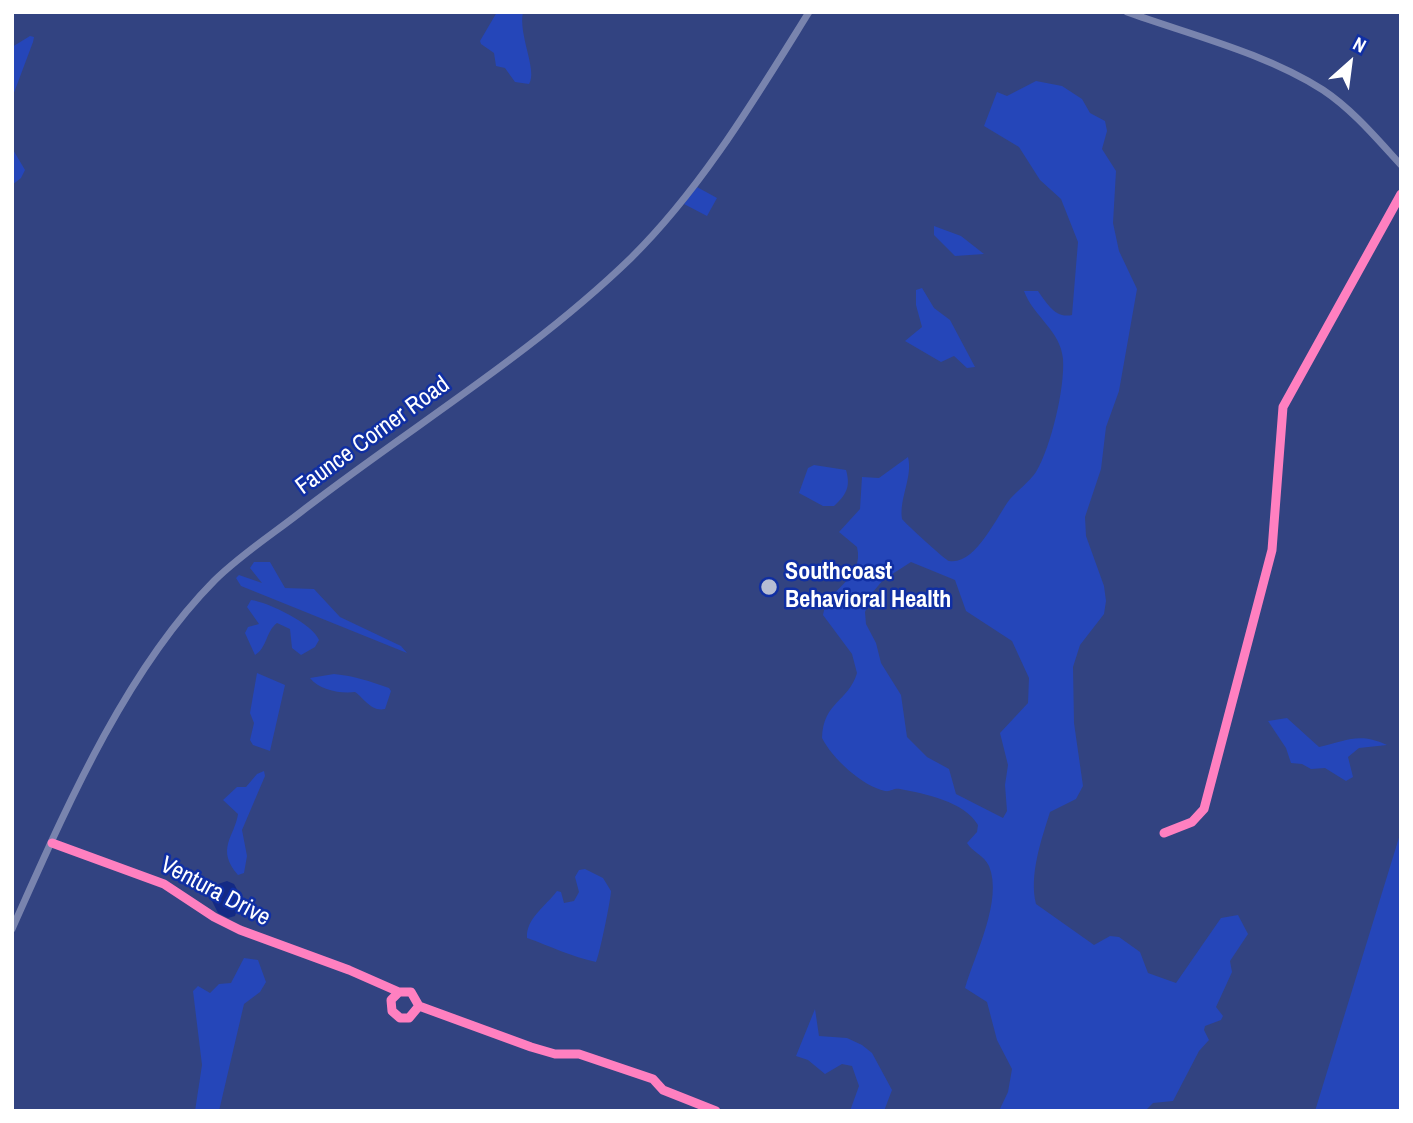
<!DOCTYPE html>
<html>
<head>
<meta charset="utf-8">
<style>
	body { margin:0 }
	#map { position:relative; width:1413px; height:1123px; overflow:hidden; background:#324381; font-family:"Archivo Narrow",sans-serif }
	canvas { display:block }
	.frame { position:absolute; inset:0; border:14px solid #fff; pointer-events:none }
	.north { position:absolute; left:1315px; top:28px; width:70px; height:70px; -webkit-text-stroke:5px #102fa3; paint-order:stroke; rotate:28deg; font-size:19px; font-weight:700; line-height:28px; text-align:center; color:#fff }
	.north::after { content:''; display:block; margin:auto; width:24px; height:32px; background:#fff; clip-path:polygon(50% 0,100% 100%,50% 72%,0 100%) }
</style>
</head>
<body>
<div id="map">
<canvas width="1413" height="1123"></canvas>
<div class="frame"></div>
<div class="north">N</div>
</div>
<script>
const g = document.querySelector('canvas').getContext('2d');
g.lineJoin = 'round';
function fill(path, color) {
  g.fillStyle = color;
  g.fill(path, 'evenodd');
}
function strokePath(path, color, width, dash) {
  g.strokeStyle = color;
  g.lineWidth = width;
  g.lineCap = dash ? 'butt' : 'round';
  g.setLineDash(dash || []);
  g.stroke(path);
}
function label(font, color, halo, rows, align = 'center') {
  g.font = font + ' "Archivo Narrow",sans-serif';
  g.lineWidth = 5;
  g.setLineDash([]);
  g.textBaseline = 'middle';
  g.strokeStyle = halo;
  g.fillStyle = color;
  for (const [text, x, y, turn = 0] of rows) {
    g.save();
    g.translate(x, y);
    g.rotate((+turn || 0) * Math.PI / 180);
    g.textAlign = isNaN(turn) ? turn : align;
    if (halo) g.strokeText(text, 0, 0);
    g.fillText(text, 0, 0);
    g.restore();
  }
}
const green = new Path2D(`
	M497 12H523C518 35 538 71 529 84L515 82 505 68 496 66 494 53 481 44 480 41Z
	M30 36 34 37 33 42 12 98V47Z
	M1036 81 1062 86 1082 99 1090 113 1105 121 1107 131 1102 149 1116 171 1113 223 1119 251 1137 289 1119 391 1106 427 1101 469 1085 517 1086 536 1104 586 1106 601 1104 614 1080 645 1073 667 1074 723 1083 786 1076 799 1050 812C1041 841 1029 875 1036 904L1094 945 1110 936 1119 937 1140 952 1148 973 1176 983 1221 918 1238 915 1248 934 1230 961 1232 972 1216 1007 1223 1016 1221 1020 1205 1026 1204 1030 1209 1040 1199 1051 1173 1101 1153 1103 1145 1111H999L1008 1092 1012 1069 997 1040 987 1002 965 988C975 954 1003 900 989 866 984 855 972 852 967 843L977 832 978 825C964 801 925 794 900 789 893 788 891 792 885 791 862 786 832 758 822 738 823 702 849 701 857 673L852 654 823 615C827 588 865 579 857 547L839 532 860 509 862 477 879 478 908 457C913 477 899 498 902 519 906 524 945 560 949 561 975 566 997 516 1010 499 1018 490 1029 482 1036 472 1051 447 1065 388 1063 359 1061 331 1033 316 1024 291H1038C1046 302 1055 319 1072 315L1078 242 1061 199 1040 180 1019 147 984 126 997 92 1007 96ZM911 562 955 580 966 611 1012 641 1029 678 1028 703 1000 733 1008 765 1005 785 1007 811 1003 818 956 794 949 769 927 757 907 737 901 695 881 663 876 643 866 624 865 612 873 592 883 580Z
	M12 148 25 170 21 178 12 185Z
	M697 187 717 198 707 216 684 204Z
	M934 226 961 236 984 254 955 256 934 235Z
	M922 288 934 308 950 320 975 367 967 368 954 356 941 362 905 341 922 327 916 305V290Z
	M814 465 846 470C851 487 846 495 834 506H823L799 493 808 468Z
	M254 562H270L285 588 314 589 340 617 401 646 407 653 241 586 236 578 239 575 262 583 250 568Z
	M251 600C268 602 313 624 319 640L315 647 301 655 292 648 290 629 277 623C266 631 267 648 255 655L245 633 248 627 259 624 247 607Z
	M257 673 285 685 270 751 253 745 250 740 254 723 250 713Z
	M334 674C355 676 369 681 389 688L391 691 385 709C371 712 364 698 355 692 341 694 319 690 310 678Z
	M1287 718 1319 747C1347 741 1358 732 1387 745L1359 748 1348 757 1353 777 1346 781 1325 768 1311 769 1302 764 1291 763 1286 748 1268 721Z
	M264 771 265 776 242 830 247 856 244 873 238 875C215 849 235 836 238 814L223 800 237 787H246L257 774Z
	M1401 831V1111H1315Z
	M585 869 603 878 611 891C611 899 599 958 596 962 572 957 550 946 527 938 526 918 546 906 557 891L561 892 564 903 574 901 579 892 575 877 579 870Z
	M244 958 258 960 266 982 260 992 244 1004 219 1111H195L202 1065 193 991 198 986 210 993 219 984 231 983Z
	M815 1009 819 1036 847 1038 862 1045 872 1053 892 1090 884 1111H850L859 1086 852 1066 842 1064 825 1074 808 1060 796 1056Z`);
const water = new Path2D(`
	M227 881 234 884 241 897 235 916 228 918 218 913 210 897 215 885Z`);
const street = new Path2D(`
	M1164 833 1192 822 1204 809 1272 550 1283 407 1401 194
	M52 843 164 884 214 917 240 930 349 970 399 992H411L419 1006 409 1018H400L392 1011 391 1000 399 992
	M419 1006 531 1047 555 1054H579L653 1079 663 1090 716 1111`);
const secondary = new Path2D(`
	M1127 12C1191 35 1265 53 1323 90 1353 110 1377 139 1401 165
	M12 929C64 813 124 672 214 581 241 554 276 532 306 508 414 425 533 353 631 258 702 188 756 97 809 12`);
const cycleway = new Path2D(`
	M1164 833 1192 822 1204 809 1272 550 1283 407 1401 194
	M52 843 164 884 214 917 240 930 349 970 399 992H411L419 1006 409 1018H400L392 1011 391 1000 399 992
	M419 1006 531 1047 555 1054H579L653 1079 663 1090 716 1111`);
const markers = [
	[769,587,9,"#b7bdd3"]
];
const streetNames = [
	["Faunce Corner Road",373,436,-36],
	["Ventura Drive",215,892,28]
];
const poiNames = [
	["Southcoast",785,573],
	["Behavioral Health",785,601]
];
fill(green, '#2546b9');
fill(water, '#142a84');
strokePath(street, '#737eaa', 5);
strokePath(secondary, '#7984ae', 7);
strokePath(cycleway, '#ff80c0', 9);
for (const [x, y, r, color] of markers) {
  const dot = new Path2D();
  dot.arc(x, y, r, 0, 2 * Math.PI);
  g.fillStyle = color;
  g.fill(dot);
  strokePath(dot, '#102fa3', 2.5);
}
label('24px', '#fff', '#102fa3', streetNames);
label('bold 24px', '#fff', '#102fa3', poiNames, 'left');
</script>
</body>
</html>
